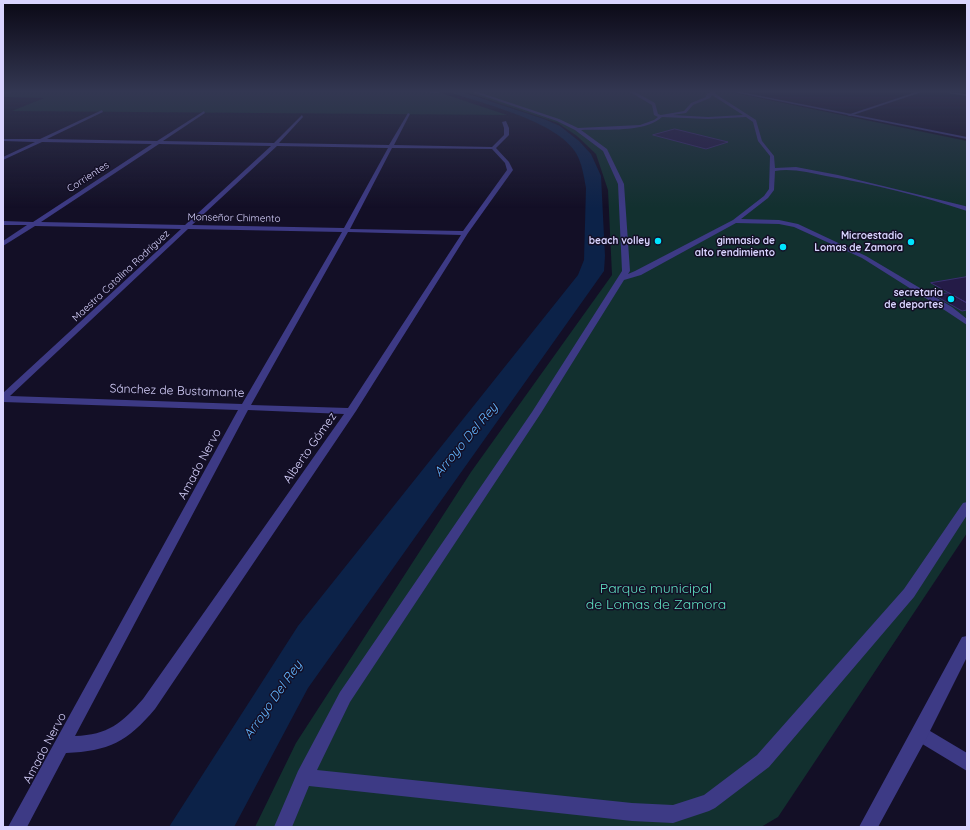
<!DOCTYPE html>
<html>
<head>
<meta charset="utf-8">
<style>
	body { margin:0 }
	#map { position:relative; width:970px; height:830px; overflow:hidden; background:#130f26; font-family:Quicksand,sans-serif }
	canvas { display:block }
	.frame { position:absolute; inset:0; border:4px solid #d9d4ff; pointer-events:none }
</style>
</head>
<body>
<div id="map">
<canvas width="970" height="830"></canvas>
<div class="frame"></div>
</div>
<script>
const g = document.querySelector('canvas').getContext('2d');
g.lineJoin = 'round';
function fill(path, color) {
  g.fillStyle = color;
  g.fill(path, 'evenodd');
}
function strokePath(path, color, width, dash) {
  g.strokeStyle = color;
  g.lineWidth = width;
  g.lineCap = dash ? 'butt' : 'round';
  g.setLineDash(dash || []);
  g.stroke(path);
}
function label(font, color, halo, rows, align = 'center') {
  g.font = font + ' Quicksand,sans-serif';
  g.lineWidth = 3;
  g.setLineDash([]);
  g.textBaseline = 'middle';
  g.strokeStyle = halo;
  g.fillStyle = color;
  for (const [text, x, y, turn = 0] of rows) {
    g.save();
    g.translate(x, y);
    g.rotate((+turn || 0) * Math.PI / 180);
    g.textAlign = isNaN(turn) ? turn : align;
    if (halo) g.strokeText(text, 0, 0);
    g.fillText(text, 0, 0);
    g.restore();
  }
}
const green = new Path2D(`
	M3 92H438L507 115 12 111 44 98 3 97Z
	M466 92H730L967 141V533L778 817 761 827H255L296 743 471 472 612 275 608 190 596 154 577 136 558 123Z`);
const water = new Path2D(`
	M449 92H462L544 119 560 126 579 141 591 154 601 176 605 256 604 271 308 688 234 827H169L298 626 578 275 584 260 586 188C584 177 582 163 576 153 557 121 483 104 449 92Z`);
const building = new Path2D(`
	M675 129 728 142 706 149 653 135Z
	M967 277V303L931 283Z
	M949 293 967 303V310L962 311 934 295Z`);
const service = new Path2D(`
	M3 92H10L11 93 3 94Z
	M424 92H439L437 93Z
	M472 92H478L559 119 578 128 640 125 654 120 658 117 654 115 652 105 630 92H635L655 103 658 114 661 115 684 111 691 103 706 97V95L710 92H715L714 93 756 120 762 141 774 156 775 168 796 167 838 175 965 206 967 207V211C921 196 874 184 826 176 810 173 792 168 775 171L774 190 768 198 741 219 779 220 798 224 866 256 952 307 967 319V325L946 311 862 258 794 227 779 224 736 223 641 275 624 280 541 413 350 702 317 770 632 803 673 805 704 795 757 755 904 589 963 503 967 502V515L914 597 769 767 715 808 709 811 673 823 632 821 309 786 292 827H274L298 771 340 692 532 412 622 271 618 184 603 151 575 130 557 121ZM712 95 743 115 708 117 673 115 686 113 693 105 710 98ZM662 117 708 119 746 117 753 122 758 141 770 156 769 189 764 196 733 220 635 271 628 274 630 271 624 184 607 149 581 130C605 129 644 133 662 117Z`);
const minor = new Path2D(`
	M916 92H922L850 116 847 115Z
	M946 92 967 94V96L948 93Z
	M102 110 103 112 47 139 157 141 204 111 205 113 163 141 274 143 302 115 303 117 279 143 389 145 408 113 410 114 394 145 492 147 504 135V128L502 122 506 121 509 128V135L496 148 509 162 513 170 468 233 356 411 155 709C127 742 109 751 66 753L27 827H8L238 410 3 402V393L181 229 35 226 3 246V241L27 225H3V221L33 222 152 144 42 142 3 160V157L35 142 3 141V139H40ZM159 144 271 146 185 225 41 222ZM277 146 388 148 344 228 192 225ZM392 148 492 149 505 163 507 170 463 231 350 229ZM188 229 342 232 242 404 10 396ZM348 232 461 235 348 408 251 405ZM248 410 344 414 143 699C122 723 108 735 75 736Z
	M920 725 967 753V771L914 739 912 733 914 727Z`);
const tertiary = new Path2D(`
	M733 92H741L967 137V139Z
	M967 636V657L926 739 878 827H859L962 637Z`);
const markers = [
	[658,241,4,"#00e5ff"],
	[911,242,4,"#00e5ff"],
	[783,247,4,"#00e5ff"],
	[951,299,4,"#00e5ff"]
];
const farStreetnames = [
	["Corrientes",88,177,-33],
	["Monseñor Chimento",234,218,1],
	["Maestra Catalina Rodríguez",121,276,-43]
];
const farPoinames = [
	["Microestadio",903,236],
	["Lomas de Zamora",903,248],
	["beach volley",650,241],
	["gimnasio de",775,241],
	["alto rendimiento",775,253],
	["secretaria",943,293],
	["de deportes",943,305]
];
const streetNames = [
	["Sánchez de Bustamante",177,391,2],
	["Alberto Gómez",310,448,-55],
	["Amado Nervo",200,464,-62],
	["Amado Nervo",45,748,-62]
];
const waterNames = [
	["Arroyo Del Rey",466,440,-50],
	["Arroyo Del Rey",273,700,-55]
];
const nearParknames = [
	["Parque municipal",656,589],
	["de Lomas de Zamora",656,605]
];
fill(green, '#12302f');
fill(water, '#0c2248');
fill(building, '#241b47');
strokePath(building, '#3b2d73', 1);
fill(service, '#3d3a85');
fill(minor, '#3d3a85');
fill(tertiary, '#3d3a85');
const sky = g.createLinearGradient(0, 0, 0, 208);
sky.addColorStop(0, '#0a0815');
sky.addColorStop(0.44, '#333752');
sky.addColorStop(1, '#33375200');
g.fillStyle = sky;
g.fillRect(0, 0, 970, 208);
for (const [x, y, r, color] of markers) {
  const dot = new Path2D();
  dot.arc(x, y, r, 0, 2 * Math.PI);
  g.fillStyle = color;
  g.fill(dot);
  strokePath(dot, '#130f26', 1.5);
}
label('10px', '#d9d4ff', '#130f26', farStreetnames);
label('bold 10px', '#d9d4ff', '#130f26', farPoinames, 'right');
label('12px', '#d9d4ff', '#130f26', streetNames);
label('italic 13px', '#62b6ff', '#130f26', waterNames);
label('14px', '#5fe0c0', '#130f26', nearParknames);
</script>
</body>
</html>
